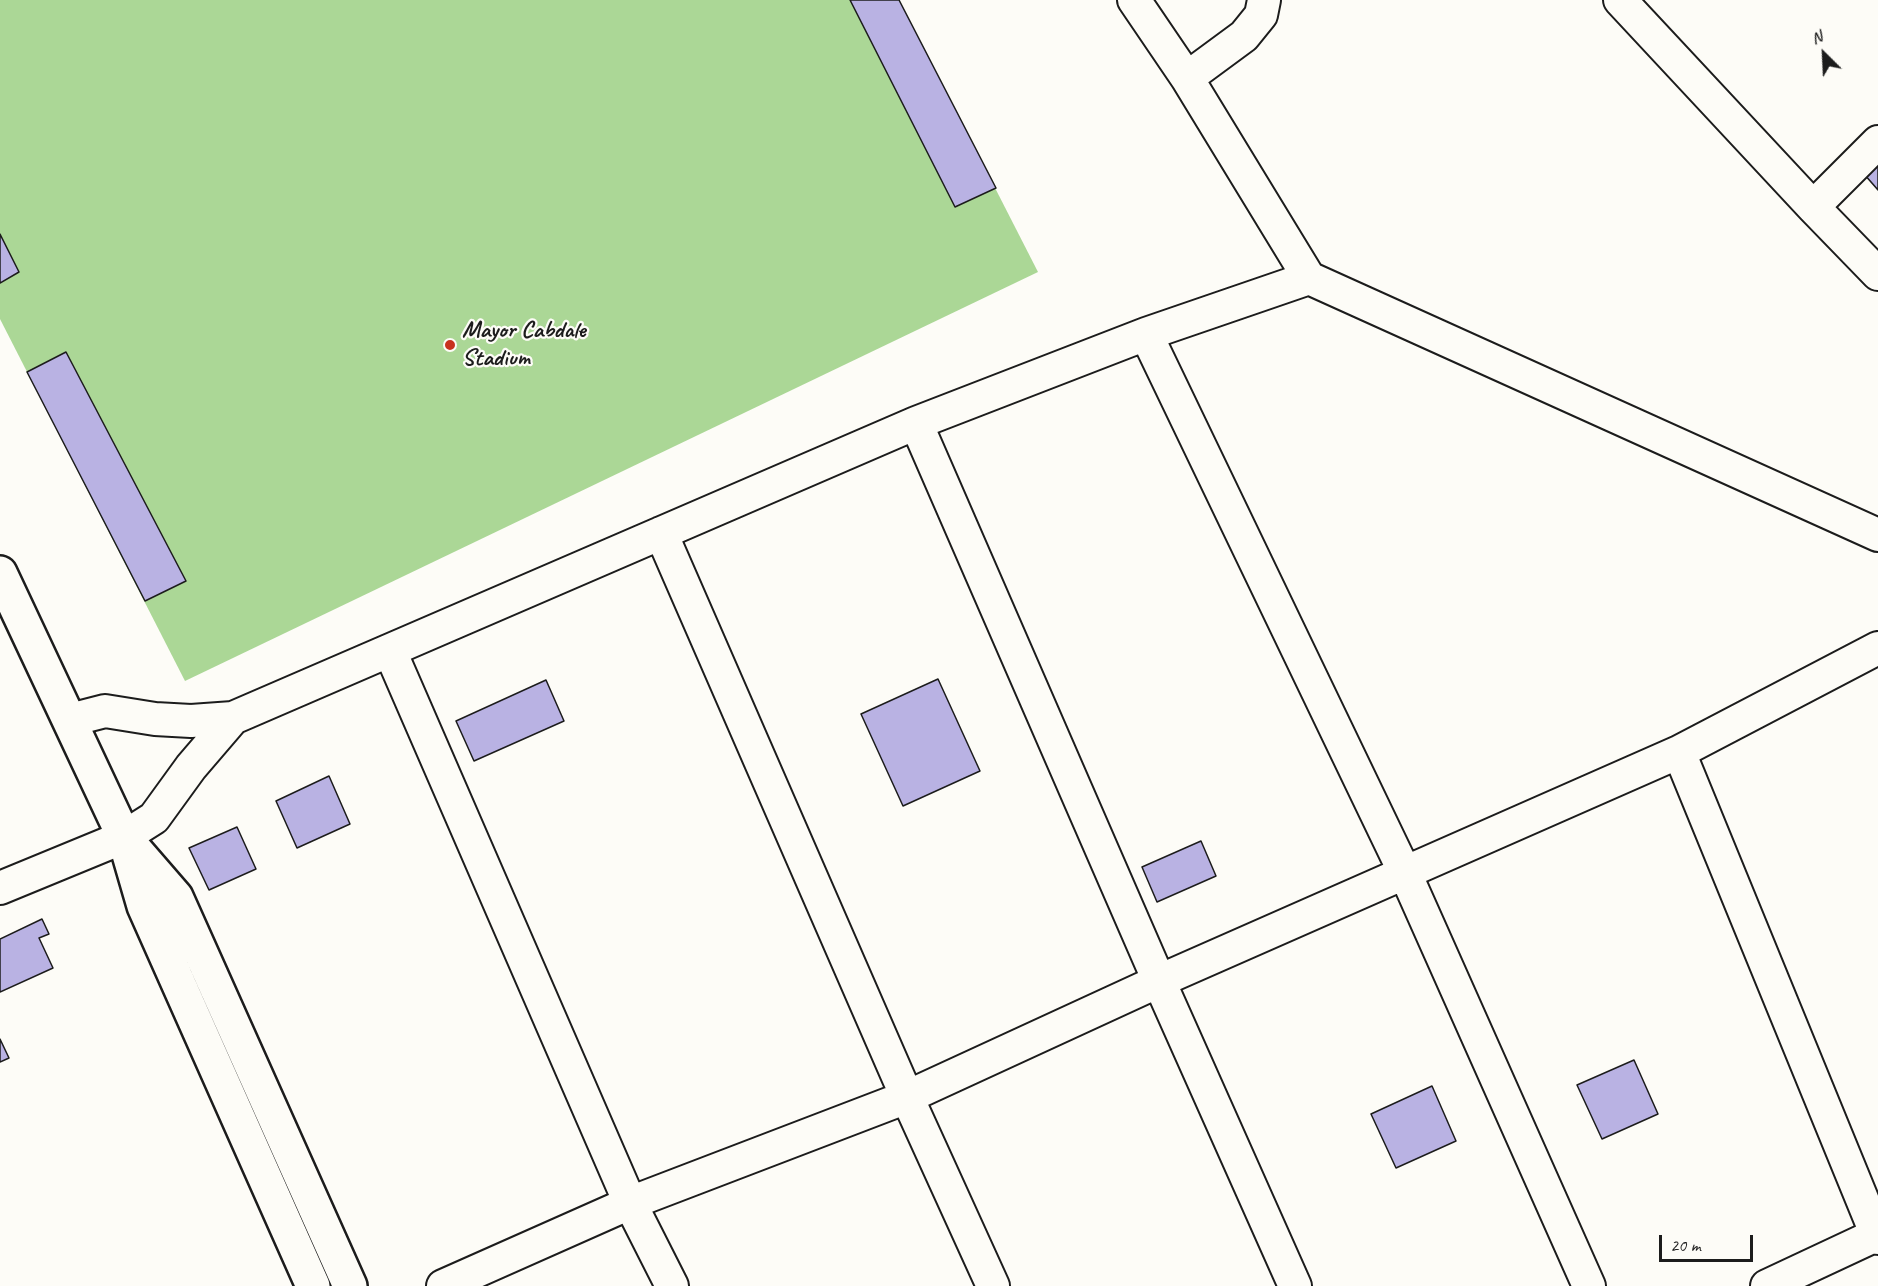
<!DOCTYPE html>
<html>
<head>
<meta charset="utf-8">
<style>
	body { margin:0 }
	#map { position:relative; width:1878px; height:1286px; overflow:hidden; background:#fdfcf7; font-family:Caveat,sans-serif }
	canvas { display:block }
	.north { position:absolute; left:1794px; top:24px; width:60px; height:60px; -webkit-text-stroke:4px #fdfcf7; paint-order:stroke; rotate:336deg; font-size:16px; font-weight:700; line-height:24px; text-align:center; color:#1c1c1c }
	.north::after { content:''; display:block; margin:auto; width:21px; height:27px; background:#1c1c1c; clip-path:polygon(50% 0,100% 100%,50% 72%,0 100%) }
	.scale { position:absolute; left:1659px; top:1235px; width:94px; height:27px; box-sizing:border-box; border:3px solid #1c1c1c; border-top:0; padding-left:8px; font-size:18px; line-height:21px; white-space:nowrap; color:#1c1c1c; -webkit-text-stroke:4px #fdfcf7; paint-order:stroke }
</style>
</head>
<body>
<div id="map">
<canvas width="1878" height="1286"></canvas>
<div class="north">N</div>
<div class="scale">20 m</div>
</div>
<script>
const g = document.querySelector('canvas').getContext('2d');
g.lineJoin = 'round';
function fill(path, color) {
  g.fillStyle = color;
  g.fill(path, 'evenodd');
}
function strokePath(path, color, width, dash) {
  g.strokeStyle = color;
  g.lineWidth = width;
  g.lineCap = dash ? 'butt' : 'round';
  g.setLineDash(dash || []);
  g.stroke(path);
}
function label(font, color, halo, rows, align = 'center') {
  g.font = font + ' Caveat,sans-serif';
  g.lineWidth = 4.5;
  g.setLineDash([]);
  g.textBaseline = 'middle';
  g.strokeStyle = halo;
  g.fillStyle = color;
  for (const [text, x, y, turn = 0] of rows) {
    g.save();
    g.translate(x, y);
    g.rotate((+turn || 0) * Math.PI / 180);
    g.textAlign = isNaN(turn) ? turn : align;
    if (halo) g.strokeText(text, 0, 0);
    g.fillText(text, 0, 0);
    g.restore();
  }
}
const green = new Path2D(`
	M0 0H899L1038 272 185 681 0 319Z`);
const building = new Path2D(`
	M850 0H899L996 188 955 207Z
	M1878 161V190L1864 174Z
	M0 234 19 272 0 283Z
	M66 352 186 581 145 601 27 372Z
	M938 679 980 771 903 806 861 714Z
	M546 680 564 721 474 761 456 721Z
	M329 776 350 824 297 848 276 801Z
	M237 827 256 869 209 890 189 848Z
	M1201 841 1216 876 1157 902 1142 867Z
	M42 919 49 934 39 938 53 968 0 992V939Z
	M0 1039 9 1058 0 1062Z
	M1634 1060 1658 1114 1602 1139 1577 1085Z
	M1432 1086 1456 1141 1396 1168 1371 1114Z`);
const street = new Path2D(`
	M1134 0 1187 78 1309 278 1878 535
	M1620 0 1813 207 1878 274
	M1187 78 1244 36 1261 15 1264 0
	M1813 207 1878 142
	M1146 334 1405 873 1589 1286
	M916 423 1159 981 1295 1286
	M661 533 907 1097 993 1286
	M390 651 630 1203 672 1286
	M233 718 916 423 1146 334 1309 278
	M1679 752 1878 1238
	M0 888 124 837 154 818 191 767 233 718 191 721 155 719 105 711 70 720
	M443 1286 630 1203 907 1097 1159 981 1679 752 1878 648
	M1767 1286 1878 1234`);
const secondary = new Path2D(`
	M0 573 124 837 144 906 313 1286
	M131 845 176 897 350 1286`);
const markers = [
	[450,345,6,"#c8321e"]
];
const poiNames = [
	["Mayor Cabdale",462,331],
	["Stadium",462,359]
];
fill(green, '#abd796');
fill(building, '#b9b2e3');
strokePath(building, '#1c1c1c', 1.5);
strokePath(street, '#1c1c1c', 36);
strokePath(secondary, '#1c1c1c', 38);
strokePath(street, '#fdfcf7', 32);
strokePath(secondary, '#fdfcf7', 33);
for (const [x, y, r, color] of markers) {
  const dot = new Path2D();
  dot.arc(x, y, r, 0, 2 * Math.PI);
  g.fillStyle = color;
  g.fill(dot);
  strokePath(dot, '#fdfcf7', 2);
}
label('bold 24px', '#1c1c1c', '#fdfcf7', poiNames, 'left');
</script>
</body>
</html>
